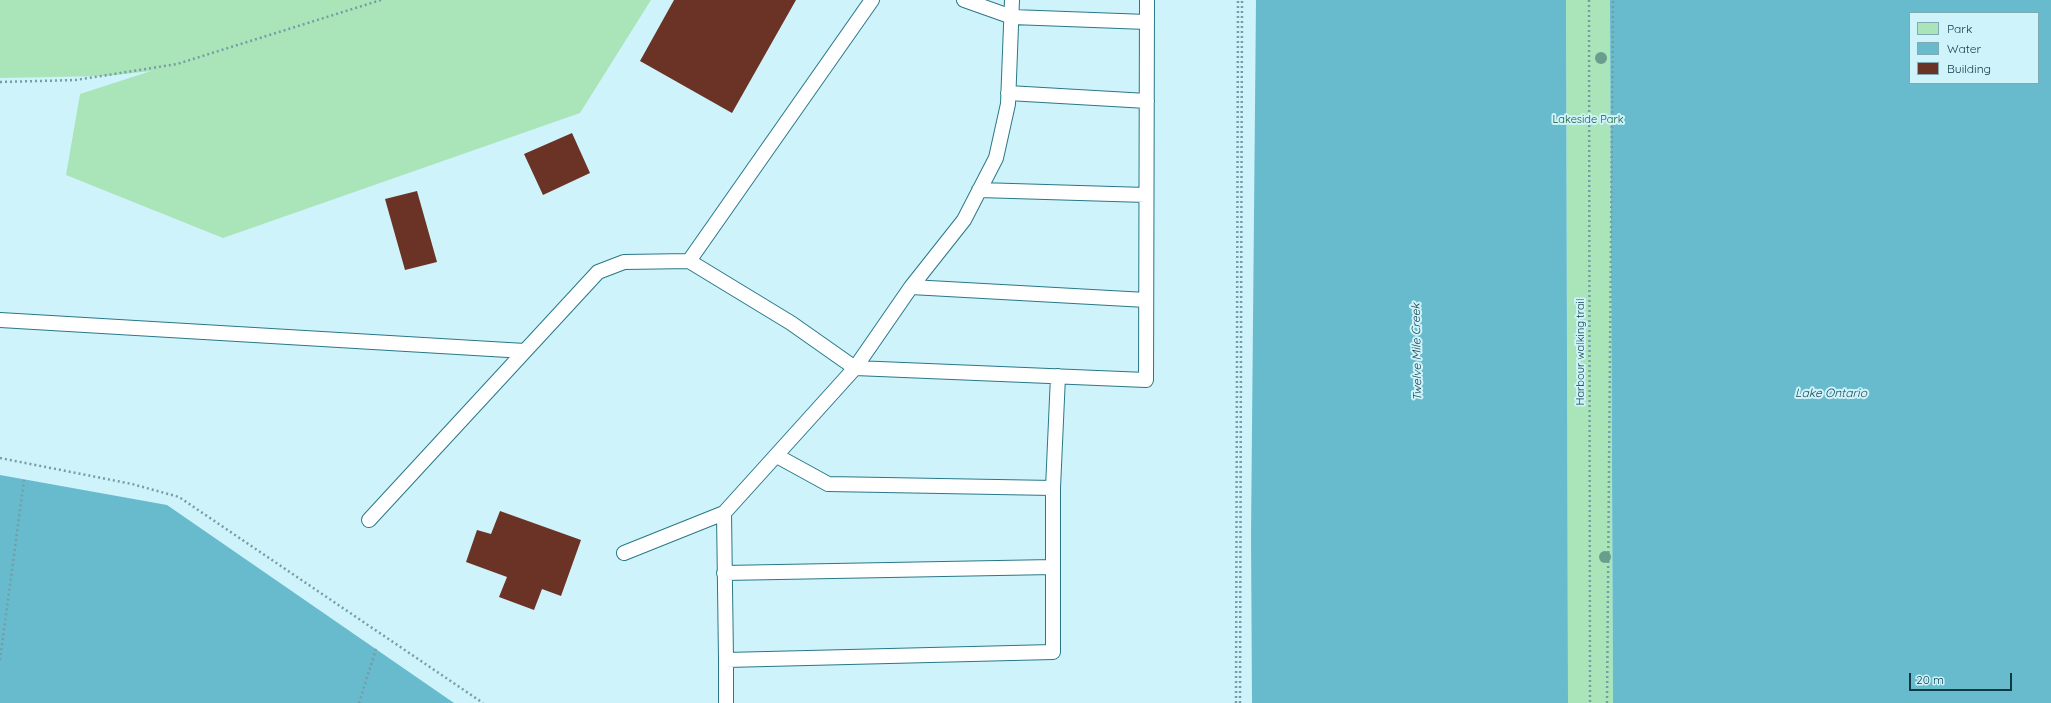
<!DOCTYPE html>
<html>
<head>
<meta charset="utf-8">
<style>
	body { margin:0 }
	#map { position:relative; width:2051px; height:703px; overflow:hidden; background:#cef3fb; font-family:Quicksand,sans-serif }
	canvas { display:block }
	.legend { position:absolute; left:1909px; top:12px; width:130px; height:72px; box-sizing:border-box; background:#cef3fb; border:1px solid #81a9b1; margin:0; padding:5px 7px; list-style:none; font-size:12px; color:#0e3a43 }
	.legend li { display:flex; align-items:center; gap:8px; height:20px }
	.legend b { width:20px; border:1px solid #81a9b1 }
	.scale { position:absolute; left:1909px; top:673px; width:103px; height:18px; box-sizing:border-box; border:2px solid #0e3a43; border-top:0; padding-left:5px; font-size:12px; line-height:14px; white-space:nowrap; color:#0e3a43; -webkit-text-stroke:3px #cef3fb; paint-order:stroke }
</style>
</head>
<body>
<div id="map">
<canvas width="2051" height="703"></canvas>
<ul class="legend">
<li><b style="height:11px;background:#aae5ba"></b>Park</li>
<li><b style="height:11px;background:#68bbcd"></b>Water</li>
<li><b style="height:11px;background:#6b3226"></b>Building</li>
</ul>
<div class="scale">20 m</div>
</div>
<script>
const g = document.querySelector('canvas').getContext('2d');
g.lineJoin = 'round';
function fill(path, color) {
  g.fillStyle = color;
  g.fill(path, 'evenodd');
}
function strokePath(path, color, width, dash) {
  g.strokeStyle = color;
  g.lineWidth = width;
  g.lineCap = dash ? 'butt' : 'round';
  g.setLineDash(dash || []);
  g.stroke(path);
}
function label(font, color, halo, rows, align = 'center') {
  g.font = font + ' Quicksand,sans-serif';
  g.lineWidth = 4;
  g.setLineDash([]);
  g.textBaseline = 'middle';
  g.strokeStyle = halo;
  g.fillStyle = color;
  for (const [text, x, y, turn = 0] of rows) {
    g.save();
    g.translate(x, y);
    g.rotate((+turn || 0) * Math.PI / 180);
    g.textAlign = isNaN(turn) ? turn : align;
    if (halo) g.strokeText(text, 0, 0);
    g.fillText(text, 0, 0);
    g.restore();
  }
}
const green = new Path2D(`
	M0 0H651L580 113 223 238 66 175 80 94 151 71 107 76 0 78Z
	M1566 0H1610L1613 703H1568Z`);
const water = new Path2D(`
	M1256 0H1566L1568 703H1252L1251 535Z
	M1610 0H2051V703H1613ZM1910 13H2038V83H1910Z
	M0 475 167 505 454 703H0Z`);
const building = new Path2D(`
	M674 0H796L732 113 640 61Z
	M572 133 590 173 543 195 524 154Z
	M417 191 437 262 405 270 385 199Z
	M500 511 581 540 561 596 542 589 534 610 499 597 507 577 466 562 477 530 491 534Z`);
const path = new Path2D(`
	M1589 0 1590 703
	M0 82 76 80 177 64 381 0
	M0 458 132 484 179 497 483 703
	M0 660 24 480
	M359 703 376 649
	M1236 703 1238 0
	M1240 703 1242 0
	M1607 703 1613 0`);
const service = new Path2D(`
	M964 0 1012 17 1147 22
	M1008 93 1147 101
	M979 190 1146 195
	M689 261 872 0
	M911 287 1146 300
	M0 320 525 351
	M1053 488 1058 376
	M724 513 726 660
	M369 520 598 272 624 262 689 261 791 323 855 368 1146 380 1147 0
	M624 553 724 513 855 368 911 287 964 220 996 158 1008 104 1012 0
	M724 573 1053 567
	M726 703V660L1053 652V488L828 484 777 456`);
const trees = [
	[1601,58],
	[1605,557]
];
const parkNames = [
	["Lakeside Park",1588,120]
];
const streetNames = [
	["Harbour walking trail",1581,352,-90]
];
const waterNames = [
	["Twelve Mile Creek",1417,352,-91],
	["Lake Ontario",1831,393]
];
fill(green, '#aae5ba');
fill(water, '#68bbcd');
fill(building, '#6b3226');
strokePath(service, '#297888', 16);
strokePath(path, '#759da6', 2.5, [2, 3]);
strokePath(service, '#fff', 14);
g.fillStyle = '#699e8c';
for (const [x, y] of trees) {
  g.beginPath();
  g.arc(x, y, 6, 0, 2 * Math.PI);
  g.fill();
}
label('11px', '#165831', '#cef3fb', parkNames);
label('11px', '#0e3a43', '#cef3fb', streetNames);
label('italic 12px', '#1f464e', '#cef3fb', waterNames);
</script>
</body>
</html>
